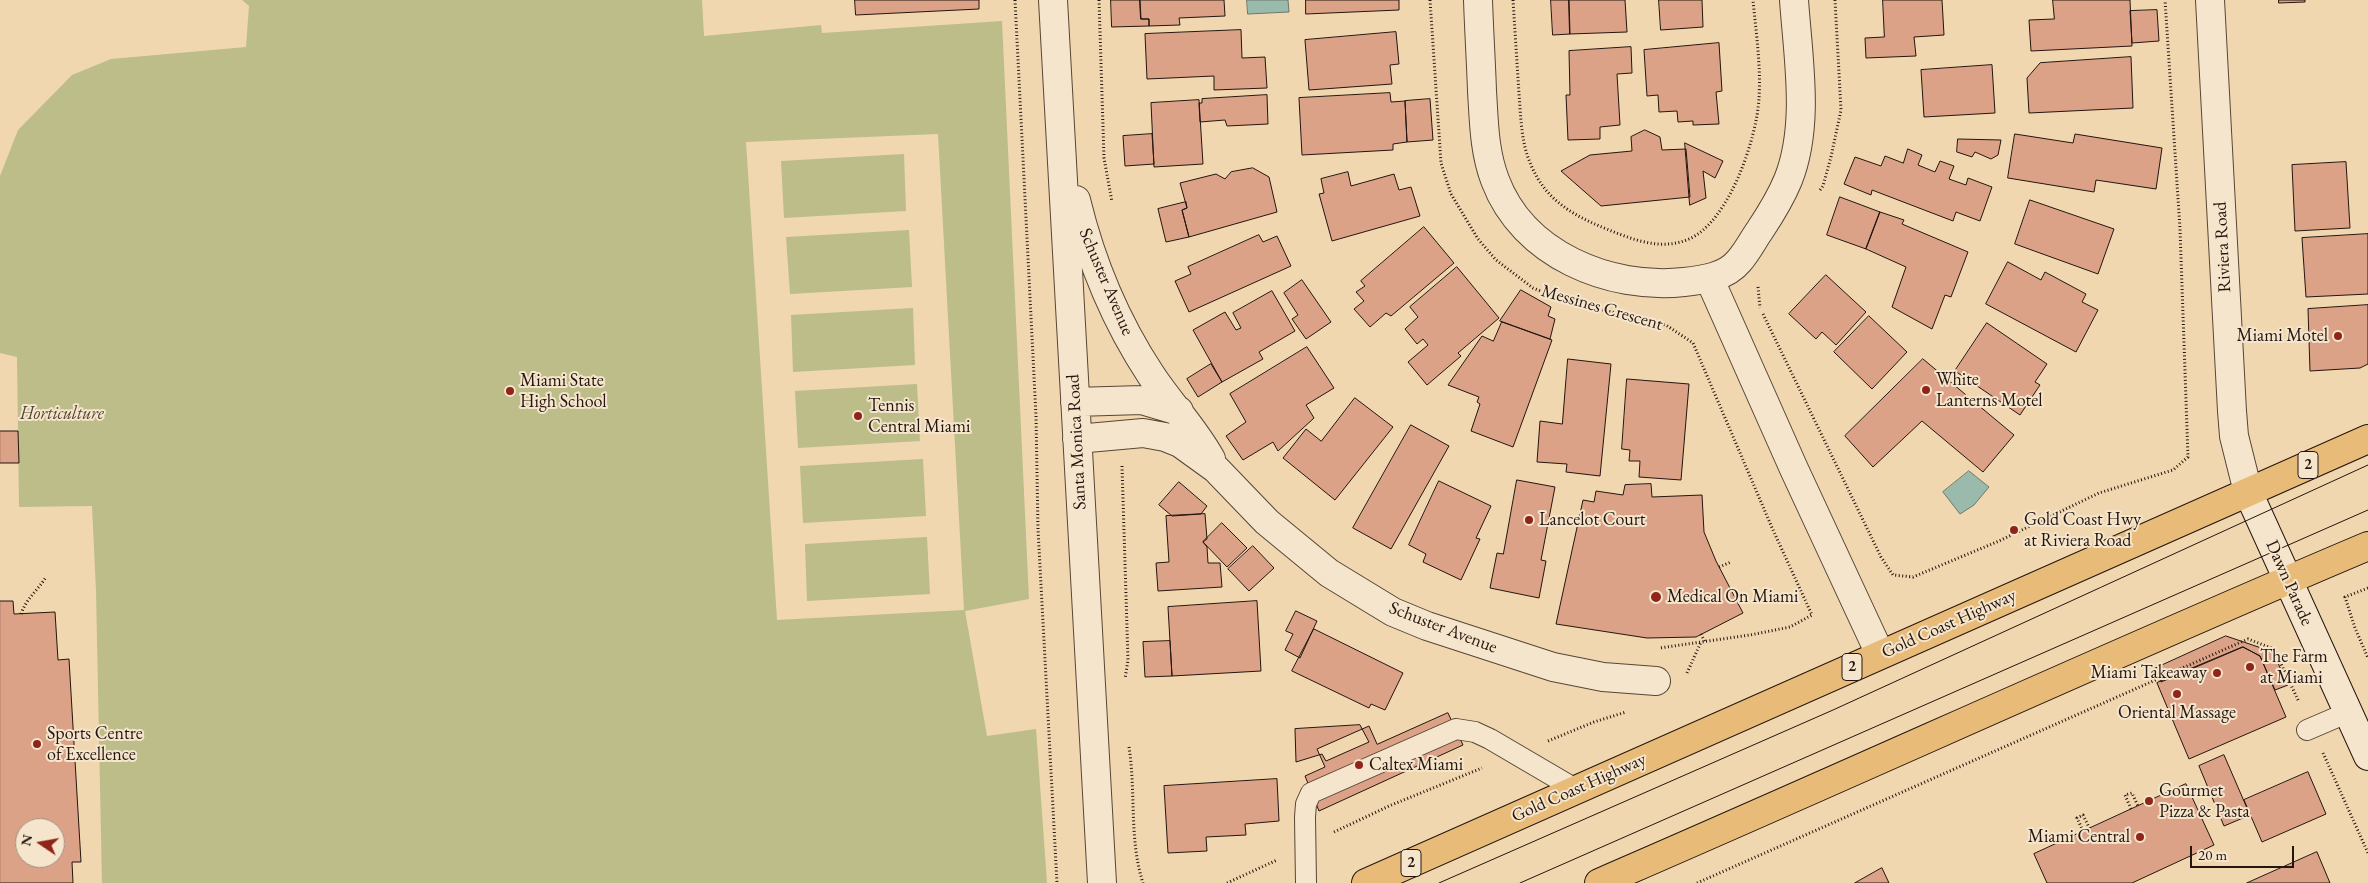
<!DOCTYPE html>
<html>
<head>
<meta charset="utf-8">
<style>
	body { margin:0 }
	#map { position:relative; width:2368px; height:883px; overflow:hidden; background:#f0d7b0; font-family:"EB Garamond",serif }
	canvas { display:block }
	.north { position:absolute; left:15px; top:818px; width:50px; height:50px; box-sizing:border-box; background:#f5e5cc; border:1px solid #a19280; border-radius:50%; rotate:282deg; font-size:14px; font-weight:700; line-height:20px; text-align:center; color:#24150e }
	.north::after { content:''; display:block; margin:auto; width:18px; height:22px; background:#8f2418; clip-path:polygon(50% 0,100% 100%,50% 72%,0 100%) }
	.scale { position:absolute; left:2190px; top:846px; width:104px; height:22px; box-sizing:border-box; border:2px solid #24150e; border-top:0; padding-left:6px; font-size:15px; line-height:18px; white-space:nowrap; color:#24150e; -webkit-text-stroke:4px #f5e5cc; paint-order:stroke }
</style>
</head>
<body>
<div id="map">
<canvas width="2368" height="883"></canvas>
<div class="north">N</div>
<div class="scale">20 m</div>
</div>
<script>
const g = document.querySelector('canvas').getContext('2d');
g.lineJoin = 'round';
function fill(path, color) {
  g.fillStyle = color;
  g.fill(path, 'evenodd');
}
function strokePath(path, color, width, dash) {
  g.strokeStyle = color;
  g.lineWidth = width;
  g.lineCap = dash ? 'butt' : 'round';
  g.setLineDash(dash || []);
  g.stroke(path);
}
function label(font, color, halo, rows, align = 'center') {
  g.font = font + ' "EB Garamond",serif';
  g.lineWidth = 4;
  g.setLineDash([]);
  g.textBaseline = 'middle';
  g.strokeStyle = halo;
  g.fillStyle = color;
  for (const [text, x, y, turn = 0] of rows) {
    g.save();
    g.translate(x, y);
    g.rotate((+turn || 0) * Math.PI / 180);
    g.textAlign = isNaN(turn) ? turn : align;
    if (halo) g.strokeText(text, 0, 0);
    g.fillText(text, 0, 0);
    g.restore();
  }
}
const green = new Path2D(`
	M242 0H702L704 36 821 25 822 33 1002 21 1029 599 965 611 987 736 1036 729 1047 883H102L96 591 92 506 19 507 17 357 0 353V176L18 130 72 75 111 59 246 47 249 6ZM938 134 964 610 777 620 746 142Z
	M904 154 906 211 784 218 781 161Z
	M909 230 912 287 790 294 786 237Z
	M913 308 915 365 793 372 791 315Z
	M917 384 920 441 798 448 795 391Z
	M923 459 926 516 803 523 800 466Z
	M927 537 930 594 807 601 805 544Z`);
const water = new Path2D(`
	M1247 0H1288L1289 12 1248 14Z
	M1969 471 1989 487 1974 505 1960 514 1943 492Z`);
const building = new Path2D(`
	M855 0H979V9L856 15Z
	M1111 0H1140L1141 19H1149V26L1112 27Z
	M1140 0H1224L1225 16 1179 18 1180 25 1149 26V19H1141Z
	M1306 0H1399V10L1306 14Z
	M1551 0H1569L1570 34 1553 35Z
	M1569 0H1625L1627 32 1570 34Z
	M1659 0H1702L1703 27 1661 30Z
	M1883 0H1942L1944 35 1914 37 1916 56 1866 58 1865 38 1884 37Z
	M2053 0H2130L2132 46 2031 51 2029 20 2054 19Z
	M2279 0H2305V2L2279 3Z
	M2157 10 2159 41 2132 43 2130 11Z
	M1241 30 1242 58 1265 57 1267 88 1214 90V76L1147 79 1145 34Z
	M1396 32 1399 64 1390 65 1392 84 1309 90 1305 40Z
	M1719 43 1722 91 1716 92 1719 124 1693 125V121L1678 122 1677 111 1659 112 1658 95 1647 96 1644 50Z
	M1631 47 1632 73 1617 74 1620 125 1600 127V139L1568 140 1566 95H1570L1569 51Z
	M2131 57 2133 108 2029 113 2027 78 2040 63Z
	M1992 65 1995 113 1924 117 1921 70Z
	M1390 93 1391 102 1405 101 1407 142 1393 144V150L1302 155 1299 98Z
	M1267 95 1268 124 1227 126 1225 120 1200 122 1199 103H1202V99Z
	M1430 99 1433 140 1407 142 1405 101Z
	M1199 100 1203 164 1154 167 1151 103Z
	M1645 130 1660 137 1662 150 1686 149 1690 197 1601 206 1561 171 1590 155 1632 151 1631 137Z
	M1152 134 1154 164 1125 166 1123 136Z
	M2015 134 2073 143 2075 134 2162 148 2156 189 2096 180 2094 192 2008 178Z
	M1958 139 2001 140 1998 155 1991 159 1975 152 1972 157 1957 152Z
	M1685 143 1723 161 1715 178 1703 171 1706 198 1690 205Z
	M1908 149 1922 155 1918 165 1935 172 1940 161 1954 166 1949 179 1966 185 1968 178 1992 187 1980 221 1956 212 1953 221 1872 190 1871 195 1844 184 1855 157 1881 166 1885 156 1903 163Z
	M2346 162 2350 228 2295 231 2292 165Z
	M1253 168 1269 177 1277 212 1189 237 1182 210 1187 208 1180 183 1216 174 1225 179 1231 172Z
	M1348 172 1351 186 1394 174 1399 190 1411 187 1420 216 1332 241 1319 194 1324 193 1321 179Z
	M1840 197 1880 212 1866 249 1827 235Z
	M2030 200 2114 229 2098 274 2015 244Z
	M1186 202 1187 208 1182 210 1189 237 1166 242 1158 209Z
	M1880 212 1904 220 1902 224 1968 252 1951 297 1945 295 1932 329 1892 307 1906 267 1866 249Z
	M1424 227 1454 263 1391 316 1386 313 1370 327 1354 309 1364 301 1356 292 1365 286 1361 281Z
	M2368 234V294L2306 297 2302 238Z
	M1259 235 1263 242 1277 236 1291 266 1189 312 1175 281 1191 274 1188 267Z
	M2008 262 2041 280 2045 272 2086 294 2082 302 2098 310 2076 352 1986 304Z
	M1457 267 1499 318 1458 353 1461 356 1427 385 1408 362 1428 345 1423 339 1417 344 1405 329 1418 317 1410 307Z
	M1826 275 1866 312 1836 345 1822 332 1816 339 1789 314Z
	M1302 280 1331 322 1306 339 1292 319 1298 315 1284 293Z
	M1521 290 1551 307 1548 316 1555 319 1550 339 1500 321Z
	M1272 291 1295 331 1259 352 1263 359 1222 382 1193 330 1225 312 1236 330 1241 328 1233 313Z
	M2368 305V364L2360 368 2310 371 2308 309Z
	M1869 316 1907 352 1872 389 1834 352Z
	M1502 322 1552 340 1513 447 1471 431 1480 404 1477 402 1479 397 1448 385 1482 336 1493 341Z
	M1987 323 2047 364 2035 382 2040 385 2020 415 1955 371Z
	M1307 347 1334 388 1306 405 1314 418 1278 451 1273 442 1243 460 1226 436 1246 422 1230 394Z
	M1568 359 1611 364 1600 476 1566 472 1567 464 1537 462 1540 421 1562 424Z
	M1923 359 2014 435 1983 472 1922 421 1873 467 1845 436Z
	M1211 364 1222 382 1198 397 1187 379Z
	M1627 379 1689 384 1681 480 1639 477 1640 461H1629L1630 450 1622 449Z
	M1355 398 1393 427 1335 500 1283 458 1306 429 1321 441Z
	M1411 425 1449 446 1391 549 1353 528Z
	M0 431H18L19 463H0Z
	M1517 480 1555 487 1541 560 1546 561 1539 598 1490 588 1497 553 1503 554Z
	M1439 481 1491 506 1476 538 1480 539 1461 580 1423 562 1426 554 1409 545Z
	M1179 482 1207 506 1201 514 1172 516 1159 505Z
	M1651 484 1652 497 1702 495 1704 532 1716 561 1743 613 1696 637 1647 638 1556 624 1583 500 1594 502 1596 491 1623 495 1625 485Z
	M1205 514 1207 539 1203 542 1207 547 1208 563H1220L1222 587 1158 591 1156 563 1169 562 1166 516Z
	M1222 523 1247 548 1227 567 1203 542Z
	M1253 546 1274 568 1249 591 1228 569Z
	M0 601H13L14 614 55 612 58 660 69 659 81 862H72L73 883H0ZM25 828H55V858H25Z
	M1257 601 1261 671 1172 676 1168 607Z
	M1296 611 1317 621 1300 658 1285 650 1293 634 1286 631Z
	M1314 629 1403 673 1385 710 1371 704 1369 708 1292 671Z
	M2226 636 2273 652 2288 685 2275 690 2260 656 2243 647 2161 682 2154 669Z
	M1170 641 1172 676 1145 677 1143 642Z
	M2243 647 2260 656 2286 717 2189 759 2157 683Z
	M1448 713 1463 745 1319 811 1305 776 1325 767 1317 749 1369 726 1377 744Z
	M1360 725 1369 742 1326 761 1322 754 1296 762 1295 729Z
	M2224 755 2250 815 2224 826 2199 766Z
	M2308 772 2326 814 2262 842 2244 800Z
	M1277 779 1279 821 1245 824 1246 835 1206 837 1207 851 1168 853 1164 786Z
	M2186 784 2214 845 2132 883H2047L2034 854Z
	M2317 852 2330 883H2247Z
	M1882 868 1889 883H1855Z`);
const path = new Path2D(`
	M1015 0 1036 416 1038 529 1057 883
	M1099 0 1104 158 1112 202
	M1430 0 1441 163 1451 194 1478 239 1496 260 1533 288 1565 301 1666 325 1693 343 1773 530 1812 615 1790 627 1750 635 1660 648
	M1513 0C1515 31 1517 63 1519 94 1521 118 1521 143 1531 165 1546 201 1574 216 1609 230 1634 240 1662 251 1689 239 1729 222 1757 138 1759 98 1761 66 1756 32 1753 0
	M1820 190 1823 186 1831 157 1841 110 1835 0
	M1758 287 1760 308
	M1763 314 1881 557 1893 575 1913 577 1999 541 2099 493 2173 470 2188 457 2180 229 2165 0
	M1122 466 1128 660 1125 679
	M1719 567 1731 562
	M2368 588 2345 597 2355 628 2368 658
	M21 614C26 599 38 590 46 577
	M1701 634 1705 642
	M1687 673 1701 642
	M1548 741 1594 722 1626 712
	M1129 747C1136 792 1129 840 1143 883
	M2323 753 2368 853
	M2131 809 2125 795 2132 793 2138 806
	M2083 831 2077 818 2083 815 2090 829
	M1334 832 1389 806 1482 768
	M1227 883 1277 860
	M1697 883 2248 639 2274 649 2299 702`);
const lane = new Path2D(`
	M2307 730 2349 712
	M1306 883 1305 817 1306 804 1311 793 1456 729 1475 732 1490 739 1577 790`);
const street = new Path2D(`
	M1053 0 1102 883
	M1478 0C1479 30 1481 61 1482 91 1484 122 1484 151 1495 180 1523 255 1610 290 1684 282 1703 280 1726 277 1739 261 1747 252 1753 240 1760 230 1770 215 1781 197 1788 180 1810 125 1798 58 1794 0
	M2210 0 2232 411 2234 436 2248 492
	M1076 200C1091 262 1116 322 1151 375 1170 404 1194 428 1211 459
	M1710 280 1794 469 1880 654
	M1075 402 1142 400 1179 411
	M1077 439 1143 433 1165 437 1180 443 1216 469 1267 522 1329 573 1393 612 1427 626 1553 667 1603 677 1656 681`);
const secondary = new Path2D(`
	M2248 492 2368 756`);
const highway = new Path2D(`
	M1366 883 2368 439
	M1599 883C1856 772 2110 655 2368 546`);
const tram = new Path2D(`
	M1439 883 1833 710 2368 465
	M1520 883 2368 510`);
const markers = [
	[2338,336,5,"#8f2418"],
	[1926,390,5,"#8f2418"],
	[510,391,5,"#8f2418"],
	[858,416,5,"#8f2418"],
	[1529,520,5,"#8f2418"],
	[2014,530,5,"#8f2418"],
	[1656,597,6,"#8f2418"],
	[2250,667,5,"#8f2418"],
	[2217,673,5,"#8f2418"],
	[2177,694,5,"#8f2418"],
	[37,744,5,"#8f2418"],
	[1359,765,5,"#8f2418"],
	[2149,801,5,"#8f2418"],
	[2140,837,5,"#8f2418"]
];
const shields = [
	[2308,465,20],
	[1852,667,20],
	[1411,863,20]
];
const shieldNames = [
	["2",2308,465],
	["2",1852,667],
	["2",1411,863]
];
const streetNames = [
	["Riviera Road",2223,247,-93],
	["Schuster Avenue",1106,282,67],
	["Messines Crescent",1602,308,16],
	["Santa Monica Road",1077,442,-93],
	["Dawn Parade",2289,583,66],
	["Gold Coast Highway",1949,624,-24],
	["Schuster Avenue",1443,628,21],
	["Gold Coast Highway",1579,788,-24]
];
const poiNames = [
	["Miami Motel",2328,336,"right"],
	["White",1936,380],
	["Lanterns Motel",1936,401],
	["Miami State",520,381],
	["High School",520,402],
	["Tennis",868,406],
	["Central Miami",868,427],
	["Lancelot Court",1539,520],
	["Gold Coast Hwy",2024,520],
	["at Riviera Road",2024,541],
	["Medical On Miami",1667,597],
	["The Farm",2260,657],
	["at Miami",2260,678],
	["Miami Takeaway",2207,673,"right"],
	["Oriental Massage",2177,713,"center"],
	["Sports Centre",47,734],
	["of Excellence",47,755],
	["Caltex Miami",1369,765],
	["Gourmet",2159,791],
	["Pizza & Pasta",2159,812],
	["Miami Central",2130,837,"right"]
];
const parkNames = [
	["Horticulture",62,414]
];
fill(green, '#bcbd89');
fill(water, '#9abaab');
strokePath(water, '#6b786c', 1);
fill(building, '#dba287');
strokePath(building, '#24150e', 1);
strokePath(lane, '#574636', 22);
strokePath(street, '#574636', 30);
strokePath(secondary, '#24150e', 30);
strokePath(highway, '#24150e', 30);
strokePath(path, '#24150e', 3, [1, 2.5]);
strokePath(lane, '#f5e5cc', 20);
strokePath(street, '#f5e5cc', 28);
strokePath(secondary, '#f5e5cc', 28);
strokePath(highway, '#e8bc78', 28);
strokePath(tram, '#24150e', 1);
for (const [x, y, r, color] of markers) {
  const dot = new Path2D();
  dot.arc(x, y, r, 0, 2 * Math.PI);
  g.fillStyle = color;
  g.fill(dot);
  strokePath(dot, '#f5e5cc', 2);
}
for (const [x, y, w] of shields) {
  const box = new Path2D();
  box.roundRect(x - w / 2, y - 13.5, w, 27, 4);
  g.fillStyle = '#f5e5cc';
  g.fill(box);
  strokePath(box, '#24150e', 1);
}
label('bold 16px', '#24150e', null, shieldNames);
label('18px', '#24150e', '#f5e5cc', streetNames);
label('18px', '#24150e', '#f5e5cc', poiNames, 'left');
label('italic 18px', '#524733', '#f5e5cc', parkNames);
</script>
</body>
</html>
